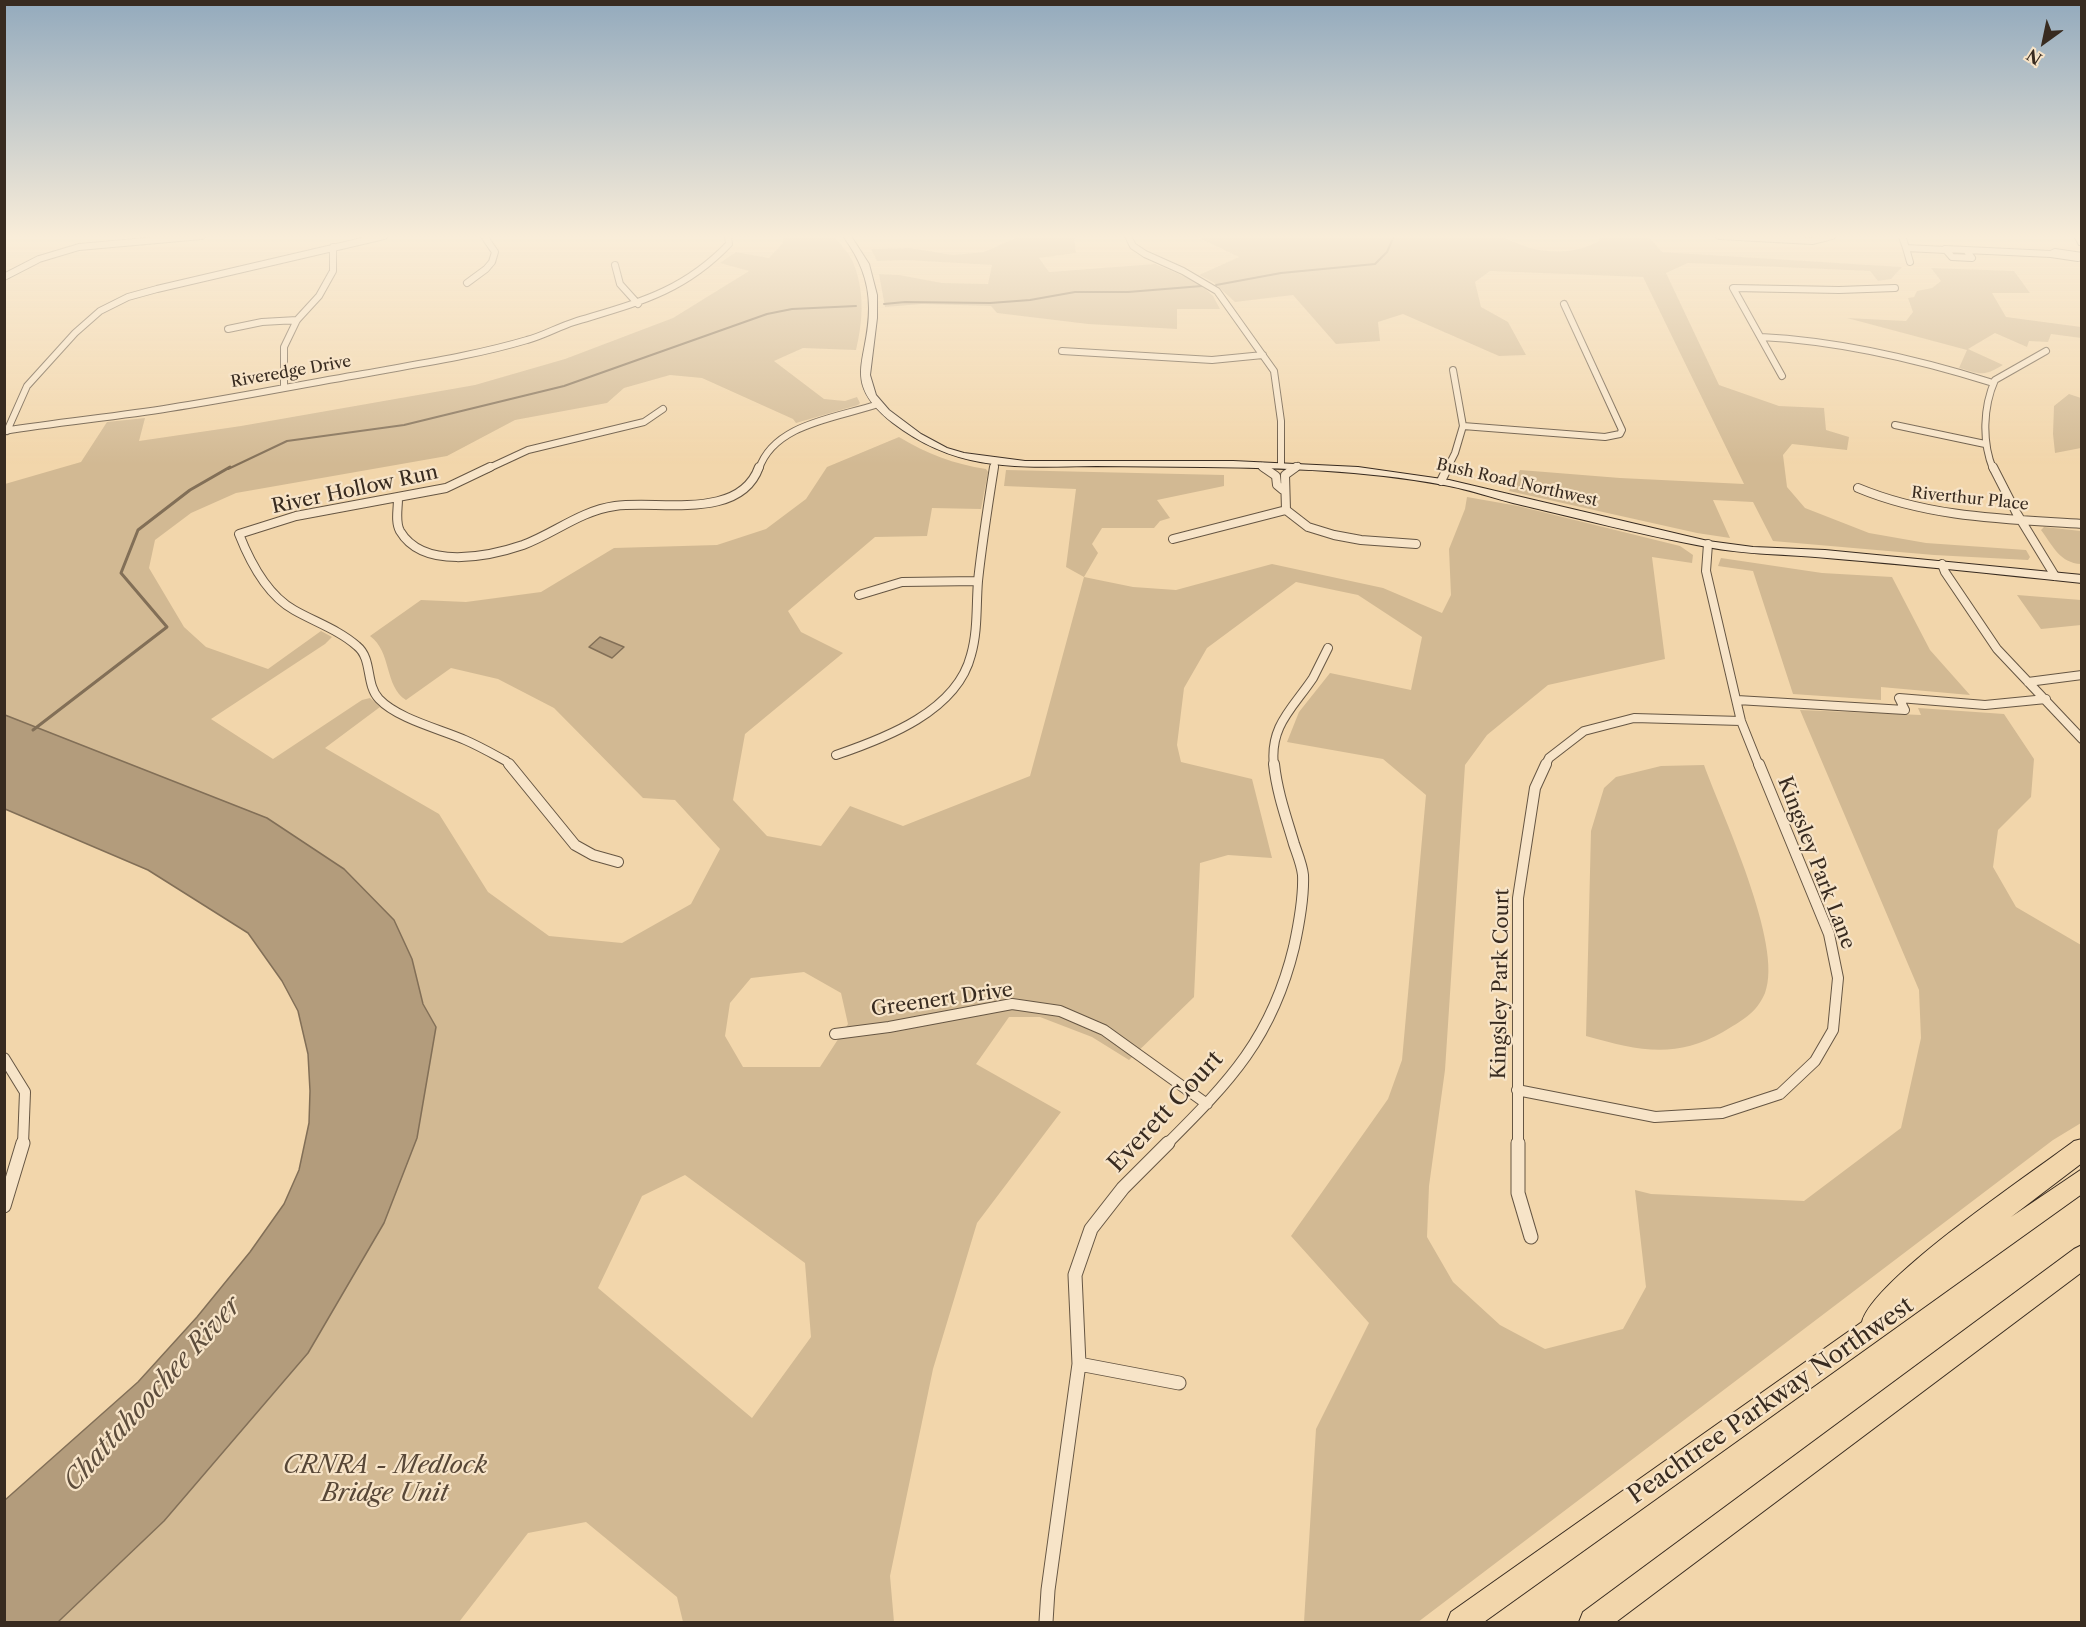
<!DOCTYPE html>
<html>
<head>
<meta charset="utf-8">
<style>
	body { margin:0 }
	#map { position:relative; width:2086px; height:1627px; overflow:hidden; background:#f2d6ab; font-family:"Libre Caslon Text",serif }
	canvas { display:block }
	.frame { position:absolute; inset:0; border:6px solid #382b20; pointer-events:none }
	.north { position:absolute; left:2014px; top:12px; width:60px; height:60px; -webkit-text-stroke:4px #f7e4c8; paint-order:stroke; rotate:213deg; font-size:16px; font-weight:700; line-height:24px; text-align:center; color:#382b20 }
	.north::after { content:''; display:block; margin:auto; width:21px; height:27px; background:#382b20; clip-path:polygon(50% 0,100% 100%,50% 72%,0 100%) }
</style>
</head>
<body>
<div id="map">
<canvas width="2086" height="1627"></canvas>
<div class="frame"></div>
<div class="north">N</div>
</div>
<script>
const g = document.querySelector('canvas').getContext('2d');
g.lineJoin = 'round';
function fill(path, color) {
  g.fillStyle = color;
  g.fill(path, 'evenodd');
}
function strokePath(path, color, width, dash) {
  g.strokeStyle = color;
  g.lineWidth = width;
  g.lineCap = dash ? 'butt' : 'round';
  g.setLineDash(dash || []);
  g.stroke(path);
}
function label(font, color, halo, rows, align = 'center') {
  g.font = font + ' "Libre Caslon Text",serif';
  g.lineWidth = 4.5;
  g.setLineDash([]);
  g.textBaseline = 'middle';
  g.strokeStyle = halo;
  g.fillStyle = color;
  for (const [text, x, y, turn = 0] of rows) {
    g.save();
    g.translate(x, y);
    g.rotate((+turn || 0) * Math.PI / 180);
    g.textAlign = isNaN(turn) ? turn : align;
    if (halo) g.strokeText(text, 0, 0);
    g.fillText(text, 0, 0);
    g.restore();
  }
}
const green = new Path2D(`
	M782 236H834C840 244 849 253 853 262 865 291 863 321 856 350L803 348 774 361 824 399 845 401 857 397 860 403 858 405 796 423 793 419 702 378 670 375 624 388 607 403 515 420 447 456 236 493 191 513 155 540 149 568 184 627 206 647 268 669 321 631 332 637 325 644 211 719 273 759 362 700 370 698 380 707 325 748 439 814 488 892 549 936 622 943 691 904 720 849 675 800 643 798 554 708 498 679 451 668 406 700C384 686 392 652 370 636L421 600 466 602 541 592 614 548 717 545 766 529 806 499 827 467 899 437C927 454 954 464 986 469L988 472 981 509 932 508 927 536 875 537 788 611 801 632 843 653 745 734 733 800 767 836 821 846 850 806 903 826 1030 776 1084 577 1066 567 1076 489 1004 486 1006 470 1224 475V486L1157 500 1170 518 1160 521 1154 528H1102L1092 544 1098 553 1084 577 1133 587 1176 590 1272 564 1383 588 1442 613 1451 595 1449 549 1465 509 1467 497 1518 506 1680 546 1693 555 1692 563 1652 557 1665 659 1548 685 1487 735 1465 765 1445 1070 1429 1186 1427 1237 1453 1282 1500 1325 1545 1349 1623 1329 1646 1287 1635 1190 1651 1194 1804 1201 1901 1128 1921 1038 1919 990 1800 710 1921 715 1918 708 2004 714 2034 759 2031 797 1998 830 1993 867 2016 907 2081 945V1123L2053 1140 1418 1622H1304L1316 1429 1369 1323 1291 1236 1388 1099 1402 1060 1426 795 1383 759 1287 742 1299 712 1330 673 1411 690 1422 637 1358 595 1296 582 1207 648 1184 688 1177 745 1181 762 1252 779 1272 858 1228 855 1200 863 1194 997 1129 1060 1092 1037 1040 1017H1009L976 1064 1061 1112 977 1223 933 1369 890 1576 894 1622H683L677 1597 586 1522 528 1533 459 1622H59L164 1521 308 1353 384 1223 417 1137 436 1027 423 1004 412 959 394 920 344 869 267 818 5 715V484L81 462 107 422 145 418 139 441 241 426 475 385 565 359 673 318 749 271 720 263 736 252 769 258 783 243ZM804 972 841 993 848 1024 820 1067H743L725 1036 730 1003 751 978ZM685 1175 805 1263 811 1337 752 1418 598 1288 642 1196Z
	M1020 236H1074L1076 253 1039 258 1049 272 1155 264 1198 282 1213 296 1220 309H1177V329L1088 324 997 313 991 306 922 304 885 307 879 274 899 275 942 283 988 284 992 265 906 260 877 261 871 249 910 248 953 255 984 252Z
	M1195 236H1502C1532 253 1568 258 1599 241V236H1648L1662 252 1902 267 1891 279 1878 281 1870 271 1688 263 1666 273 1719 385 1779 406 1824 408 1826 430 1849 437 1847 450 1792 444 1783 455 1787 487 1805 508 1869 533 1926 543 2026 550 2030 557 2028 560 1934 555 1773 541 1753 502 1713 500 1730 538 1697 533 1509 491 1520 470 1620 478 1744 484 1643 277 1490 271 1475 282 1481 307 1508 322 1526 355 1499 356 1403 314 1378 322 1380 341 1336 344 1293 295 1235 302 1213 282 1199 275 1239 257Z
	M1931 268 2014 271 2030 293H1992L2006 317 2081 327V338L2051 334 2048 342 2029 341 2027 347 1995 333 1968 349 2003 365C1983 377 1980 374 1959 368L1967 350 1847 318 1906 321 1913 312 1908 298 1914 297 1917 291 1932 288 1941 281Z
	M2069 394 2081 398V448L2055 453 2053 434 2054 406Z
	M2044 527 2081 531V564C2060 563 2053 546 2041 530Z
	M1721 558 1822 573 1892 577 1930 650 1970 695 1881 687V700L1793 694 1753 571 1718 566Z
	M2017 595 2081 600V625L2041 629Z
	M1704 765C1722 815 1784 945 1765 993 1756 1014 1741 1021 1723 1032 1674 1060 1637 1050 1586 1036L1591 831 1604 788 1616 777 1661 766Z`);
const water = new Path2D(`
	M600 637 624 647 612 658 589 647Z
	M5 715 267 818 344 869 394 920 412 959 423 1004 436 1027 417 1138 384 1223 308 1353 164 1521 58 1622H5V1500L138 1382 197 1317 250 1252 284 1204 299 1170 309 1123 310 1091 308 1054 298 1011 282 981 248 933 148 870 5 809Z`);
const streamFar1 = new Path2D(`
	M1216 285 1281 273 1375 264 1387 252 1394 236
	M884 304 905 302 990 303 1030 300 1075 292H1128L1202 286
	M228 469 287 441 404 425 564 386 767 314 792 309 856 306`);
const stream = new Path2D(`
	M33 730 167 627 121 573 138 530 190 490 230 467`);
const streetFar3 = new Path2D(`
	M1128 236 1133 246 1145 254 1183 271 1217 291 1274 371 1281 421V465
	M1719 236 1812 241 1832 236
	M1902 236 1906 248
	M1945 249 1966 250 1972 258 1952 257Z
	M1966 250 2051 254
	M2055 252 2082 256 2078 258 2051 254Z
	M1910 262 1906 248 1946 250
	M615 265 620 284 638 304
	M4 277 39 259 79 247 202 236
	M467 283 486 269 492 262 495 252 484 236
	M228 329 262 322 297 320
	M1761 337C1841 341 1917 359 1993 383
	M1062 351 1212 360 1263 355
	M1782 376 1733 288 1839 290 1895 288
	M284 387V347L297 320 319 296 333 271V247
	M1895 425 1985 444
	M1463 426 1605 437 1620 434 1622 430 1564 304
	M4 431C59 422 115 417 170 408 235 398 298 385 363 374 417 364 473 356 527 340 543 336 558 327 574 322 636 303 682 293 729 244L728 236
	M7 431 27 386 75 333 100 311 128 297 157 289 384 236
	M1261 466 1265 469
	M487 469 528 450 644 422 663 409
	M759 469C774 423 838 418 878 404
	M994 469 995 461
	M1294 469 1298 466
	M1447 469 1455 453 1463 426 1453 370
	M1993 469C1982 442 1983 407 1995 380L2046 351`);
const streetFar2 = new Path2D(`
	M490 467 446 488 296 516 239 534C250 562 267 595 294 610 315 622 339 630 357 646 373 659 365 684 379 699 398 719 440 729 465 740 479 746 493 754 506 761L510 766
	M1263 467 1276 476 1277 485 1283 490
	M1296 467 1285 475 1286 510 1308 527 1334 535 1361 540 1416 544
	M1993 467 2016 512 2055 576
	M1441 481 1448 467
	M1858 488C1930 518 2006 519 2082 524
	M398 499C398 509 395 522 400 531 423 570 488 557 523 545 555 533 580 511 615 506 659 500 740 521 759 467
	M1173 539 1286 510
	M1708 544 1706 571 1741 721 1759 766
	M1942 564 1945 572 1997 649 2082 739
	M859 595 902 582 978 581
	M2028 682 2082 675
	M1737 700 1905 710 1899 698 1985 705 2046 699
	M836 755C886 738 957 711 971 655 978 631 976 606 978 581 982 543 988 505 994 467
	M1274 766C1269 726 1293 708 1313 678 1318 668 1323 658 1328 648
	M1545 766 1549 758 1584 731 1634 718 1741 721`);
const streetFar1 = new Path2D(`
	M509 764 575 845 593 855 618 862
	M835 1034 889 1027 1012 1004 1060 1011 1104 1030 1207 1104
	M4 1058 25 1092 23 1144
	M1517 1090 1655 1117 1722 1113 1780 1094 1815 1061 1833 1030 1838 978 1829 934 1759 764
	M1167 1144C1230 1081 1272 1038 1294 947 1299 924 1304 898 1303 875 1302 865 1297 853 1294 844 1286 817 1277 792 1274 764
	M1518 1144V898L1535 788 1546 764`);
const street = new Path2D(`
	M1518 1143V1193L1531 1237
	M4 1206 23 1143
	M1079 1364 1179 1383
	M1046 1622 1048 1590 1079 1364 1075 1275 1091 1229 1123 1188 1168 1143`);
const secondary = new Path2D(`
	M843 236H851L869 264 877 295V318L870 375 876 395 889 410 921 434 947 448 964 453 1025 461H1233L1358 467 1449 480 1708 541 1753 547 1825 550 2082 575V583C1997 574 1912 565 1827 558 1787 554 1746 555 1707 547 1642 535 1577 518 1513 503 1490 497 1467 489 1444 485 1364 470 1284 468 1203 467 1168 467 1132 466 1096 466 1019 467 958 473 893 423 840 381 869 362 869 308 869 280 859 258 843 236Z
	M2074 236H2082V245H2079Z`);
const highway = new Path2D(`
	M2082 1139V1163L2011 1217 2082 1169V1194L1484 1622H1447L1451 1612 1862 1322C1873 1279 2032 1173 2074 1141Z
	M2082 1245V1272L1616 1622H1579L1583 1612 2074 1249Z`);
const farStreetnames = [
	["Riveredge Drive",291,372,-10],
	["Bush Road Northwest",1517,483,13],
	["Riverthur Place",1970,499,6]
];
const streetNames = [
	["River Hollow Run",355,490,-12],
	["Kingsley Park Lane",1816,863,69],
	["Kingsley Park Court",1501,984,-89],
	["Greenert Drive",942,1000,-8]
];
const nearStreetnames = [
	["Everett Court",1166,1112,-47],
	["Peachtree Parkway Northwest",1771,1401,-35]
];
const nearParknames = [
	["CRNRA - Medlock",385,1466],
	["Bridge Unit",385,1494]
];
const nearWaternames = [
	["Chattahoochee River",153,1394,-48]
];
fill(green, '#d2b993');
fill(water, '#b39c7c');
strokePath(water, '#826f57', 1.5);
strokePath(streamFar1, '#826f57', 2);
strokePath(stream, '#826f57', 3);
strokePath(streetFar3, '#665643', 8);
strokePath(streetFar2, '#665643', 10);
strokePath(streetFar1, '#665643', 12);
strokePath(street, '#665643', 15);
strokePath(secondary, '#382b20', 2);
strokePath(highway, '#382b20', 2);
strokePath(streetFar3, '#f7e4c8', 6);
strokePath(streetFar2, '#f7e4c8', 8);
strokePath(streetFar1, '#f7e4c8', 10);
strokePath(street, '#f7e4c8', 13);
fill(secondary, '#f7e4c8');
fill(highway, '#f2d6ab');
const sky = g.createLinearGradient(0, 0, 0, 464);
sky.addColorStop(0, '#93aabd');
sky.addColorStop(0.51, '#f9edd9');
sky.addColorStop(1, '#f9edd900');
g.fillStyle = sky;
g.fillRect(0, 0, 2086, 464);
label('16px', '#382b20', '#f7e4c8', farStreetnames);
label('20px', '#382b20', '#f7e4c8', streetNames);
label('24px', '#382b20', '#f7e4c8', nearStreetnames);
label('italic 24px', '#574737', '#f7e4c8', nearParknames);
label('italic 26px', '#5d4d3c', '#f7e4c8', nearWaternames);
</script>
</body>
</html>
